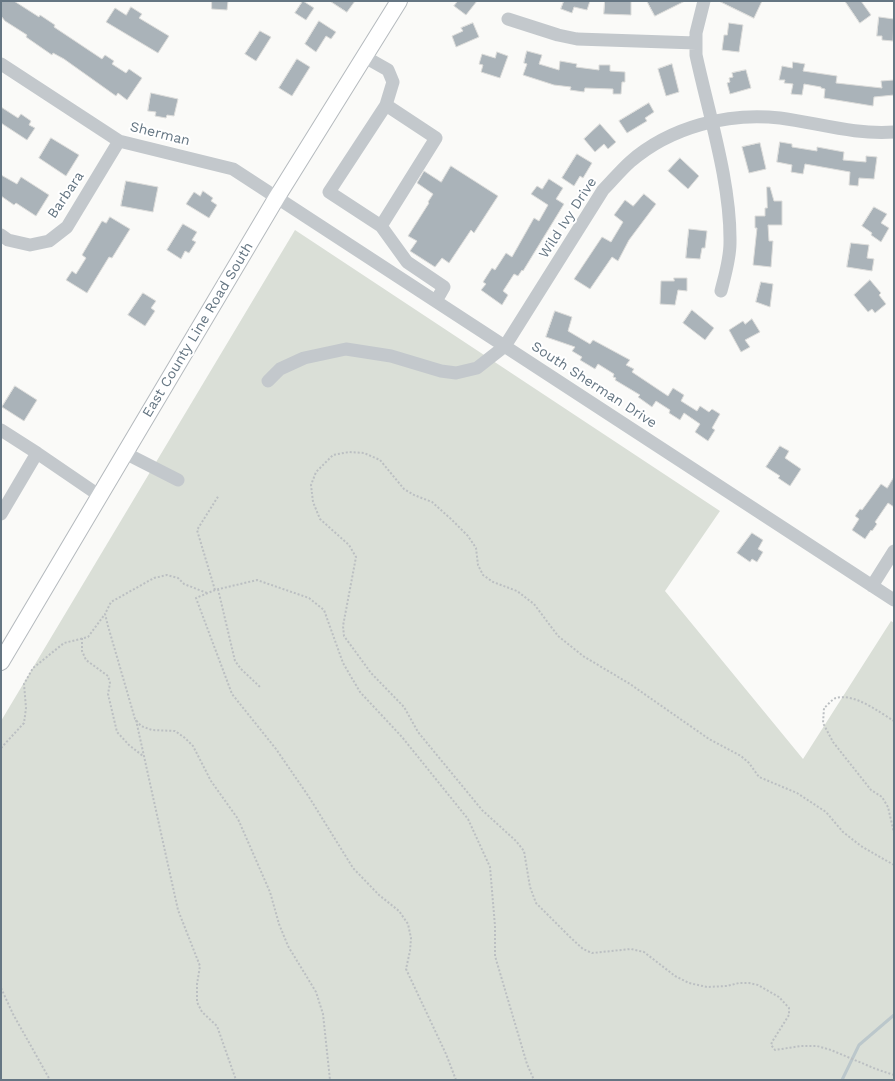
<!DOCTYPE html>
<html>
<head>
<meta charset="utf-8">
<style>
	body { margin:0 }
	#map { position:relative; width:895px; height:1081px; overflow:hidden; background:#fafaf8; font-family:"Work Sans",sans-serif }
	canvas { display:block }
	.frame { position:absolute; inset:0; border:2px solid #657683; pointer-events:none }
</style>
</head>
<body>
<div id="map">
<canvas width="895" height="1081"></canvas>
<div class="frame"></div>
</div>
<script>
const g = document.querySelector('canvas').getContext('2d');
g.lineJoin = 'round';
function fill(path, color) {
  g.fillStyle = color;
  g.fill(path, 'evenodd');
}
function strokePath(path, color, width, dash) {
  g.strokeStyle = color;
  g.lineWidth = width;
  g.lineCap = dash ? 'butt' : 'round';
  g.setLineDash(dash || []);
  g.stroke(path);
}
function label(font, color, halo, rows, align = 'center') {
  g.font = font + ' "Work Sans",sans-serif';
  g.lineWidth = 4;
  g.setLineDash([]);
  g.textBaseline = 'middle';
  g.strokeStyle = halo;
  g.fillStyle = color;
  for (const [text, x, y, turn = 0] of rows) {
    g.save();
    g.translate(x, y);
    g.rotate((+turn || 0) * Math.PI / 180);
    g.textAlign = isNaN(turn) ? turn : align;
    if (halo) g.strokeText(text, 0, 0);
    g.fillText(text, 0, 0);
    g.restore();
  }
}
const green = new Path2D(`
	M295 230 720 511 665 591 803 759 891 621 894 623V1080H1V721Z`);
const stream = new Path2D(`
	M842 1080 859 1045 894 1015`);
const building = new Path2D(`
	M1 1H14L39 17 40 15 55 25 54 27 102 59 105 55 114 61 112 64 126 73 129 69 142 78 127 100 118 93 116 96 64 59 53 53 52 55 26 37 27 35 5 21 1 16Z
	M212 1H228L227 10 212 9Z
	M303 1 314 8 306 20 295 13Z
	M330 1H355L347 12Z
	M458 1H477L466 15 454 6Z
	M564 1H590L587 10 574 7 572 13 561 9Z
	M605 1H631V15L604 14Z
	M647 1H685L655 16Z
	M719 1H762L754 18Z
	M845 1H861L871 15 860 23Z
	M131 7 142 14 139 18 169 36 158 53 106 22 115 8 126 15Z
	M879 17 894 19 893 41 882 40V36H877Z
	M319 21 336 32 331 39 326 36 316 52 305 44Z
	M473 23 479 37 456 47 452 36 463 31 461 28Z
	M729 23 743 25 739 52 722 50 724 35H727Z
	M260 31 271 37 256 61 245 54Z
	M527 51 542 55 539 64 559 70 560 61 577 64 576 67 599 70V65H610V71L625 72V82H622L621 94H613V89L585 88 584 92 570 90 571 87 554 85 523 75 527 64 524 63Z
	M497 52 508 56 500 78 481 72 483 65 479 64 482 54 495 58Z
	M297 59 310 67 292 96 279 88Z
	M793 62 805 64 803 71 837 76 836 83 882 88 881 81 894 80V95L874 97 873 106 824 98 825 89 821 88V87L804 84 802 95 791 94 793 84 784 83 785 80H779L782 66 792 68Z
	M672 64 679 92 666 96 658 69Z
	M746 70 751 88 730 94 727 83 730 82 729 78 733 77 732 73Z
	M151 93 178 99 174 116 167 115 166 118 155 116 156 112 148 111Z
	M649 103 654 112 645 118 647 121 627 133 619 121Z
	M1 107 18 118 21 114 31 121 29 125 35 128 27 140 1 123Z
	M600 124 616 142 608 149 604 144 595 152 584 139Z
	M51 138 79 155 66 176 39 158Z
	M780 142 792 144V147L817 151V147L844 152 843 160 866 162V156L877 157 874 179 859 178 858 186 849 185 850 172 805 164 803 174 791 172 792 165 777 162Z
	M760 143 766 169 749 173 742 147Z
	M577 154 592 163 583 178 580 176 574 186 562 178Z
	M680 158 699 176 688 189 668 171Z
	M451 166 498 196 474 233 471 230 449 263 442 258 435 267 410 251 417 241 408 236 429 203 428 202 433 194 417 183 424 171 441 182Z
	M1 175 17 184 21 177 49 195 36 216 16 203 14 205 1 196Z
	M549 179 563 188 556 199 564 204 523 271 522 270 518 276 514 274 503 291 508 295 502 305 481 290 486 284 483 282 492 268 495 270 506 253 512 257 534 218 539 221 548 205 531 194 537 186 542 189Z
	M126 181 158 187 153 212 121 206Z
	M767 187H770L774 201H782V225H768L769 241H773L771 267 753 265 757 228H755V216H765V208H767Z
	M203 191 213 198 211 201 217 205 209 218 186 204 194 192 200 196Z
	M644 194 656 204 629 240 618 261 612 257 590 289 574 279 602 237 611 242 623 222 614 215 625 200 633 206Z
	M874 207 887 214 881 223 889 228 881 242 871 235 872 233 862 226Z
	M110 217 130 229 112 258 109 257 87 293 66 280 72 271 76 274 86 258 82 255 102 221 106 223Z
	M183 224 197 232 192 240 196 242 189 253 185 251 181 259 167 250Z
	M689 229 707 231 705 248H702L700 259 686 258Z
	M851 243 869 245 867 258 874 259 872 271 847 267Z
	M674 278H687V291L678 290 675 305 660 304 661 281H674Z
	M870 280 881 293 879 295 886 304 875 313 872 309 868 312 854 295Z
	M761 282 773 284 770 307 756 302Z
	M143 293 156 301 151 308 155 311 145 326 128 315Z
	M692 310 714 328 705 340 683 323Z
	M555 311 572 317 568 331 590 344 593 340 630 360 626 365 634 369 632 372 668 396 673 388 684 395 681 401 697 411 700 406 709 412 712 409 720 414 712 428 715 430 708 441 695 432 700 424 684 413 680 420 669 413 670 410 656 401 652 407 638 397 640 395 615 380 616 378 613 377 614 374 598 364 595 369 580 360 582 357 572 351 575 347 546 337Z
	M752 319 760 332 745 340 750 347 741 352 729 330 743 321 745 324Z
	M15 386 37 400 24 421 2 407Z
	M780 446 789 451 785 458 801 469 790 486 778 478 780 476 766 467Z
	M894 477V507L888 503 875 522 877 524 872 531 871 530 865 539 852 530 859 519 855 516 860 509 862 510 881 484 887 488Z
	M752 533 763 540 758 549 763 552 757 562 752 559 750 562 737 553Z`);
const path = new Path2D(`
	M218 589 235 661 241 669 260 687
	M215 590 197 530 219 495
	M207 593 184 584 178 578 167 575 154 578 111 602 105 614 108 626 135 719 141 726 152 730 175 731 185 738 193 746 211 781 238 819 270 892 279 924 288 946 316 992 323 1014 330 1080
	M82 638V651L86 660 108 676 110 683 108 694 117 732 129 745 143 756
	M136 720 178 910 200 966 197 984V1002L202 1012 217 1026 236 1080
	M894 721C879 712 855 693 836 698 832 699 828 705 824 708L823 723 833 742 871 790 882 797 888 807 894 833
	M1 748 24 723 26 708 24 684 33 668 64 643 88 637 105 614
	M894 865 861 846 843 832 826 812 797 793 759 777 749 763 741 756 709 739 630 684 583 656 558 636 534 604 517 591 493 582 483 575 478 565 476 548 468 536 451 519 432 502 414 495 404 489 380 460 364 453 349 452 333 455 316 472 311 485 313 502 320 519 349 545 356 557 343 626 344 636 371 673 404 707 418 732 482 810 516 841 524 851 530 887 536 903 571 938 583 949 592 953 631 949 644 952 675 976 689 983 707 987 727 986 739 983H749L758 985 779 997 789 1008V1015L772 1042 771 1045 775 1050 801 1046H817L831 1050 876 1069 894 1075
	M1 988 13 1014 50 1080
	M456 1080 446 1054 406 969 410 951 411 938 408 924 399 911 379 895 353 868 309 797 276 749 232 694 196 598 215 590 257 580 309 598 324 610 343 663 360 692 402 737 468 819 490 867 495 926V956L527 1064 534 1080`);
const minor = new Path2D(`
	M704 1 696 33V55C709 115 731 183 730 243 730 259 725 275 721 291
	M508 19 558 35 577 39 696 43
	M365 57 388 70 393 82 386 105 329 192 381 226 407 262 444 287 436 301
	M1 64 119 141 233 169 894 600
	M381 226 436 138 386 105
	M1 235 8 240 30 245 49 241 67 227 119 141
	M268 381 280 369 304 358 346 349 391 356 441 371 456 373 477 368 505 346 603 190C612 181 620 171 630 162 670 127 728 112 780 118 818 123 855 135 894 132
	M1 430 37 453
	M125 453 178 480
	M1 514 37 453 100 496
	M872 586 894 551`);
const major = new Path2D(`
	M1 662 277 197 399 1`);
const streetNames = [
	["Sherman",160,134,14],
	["Barbara",66,195,-56],
	["Wild Ivy Drive",568,218,-57],
	["East County Line Road South",198,330,-59],
	["South Sherman Drive",594,385,33]
];
fill(green, '#dadfd7');
strokePath(stream, '#bbc7cb', 3);
fill(building, '#aab3b9');
strokePath(building, '#dcdcda', 1);
strokePath(major, '#b5babe', 18);
strokePath(path, '#bbbfc2', 2, [2, 2]);
strokePath(minor, '#c3c8cc', 13);
strokePath(major, '#fff', 16);
label('14px', '#657683', '#fff', streetNames);
</script>
</body>
</html>
